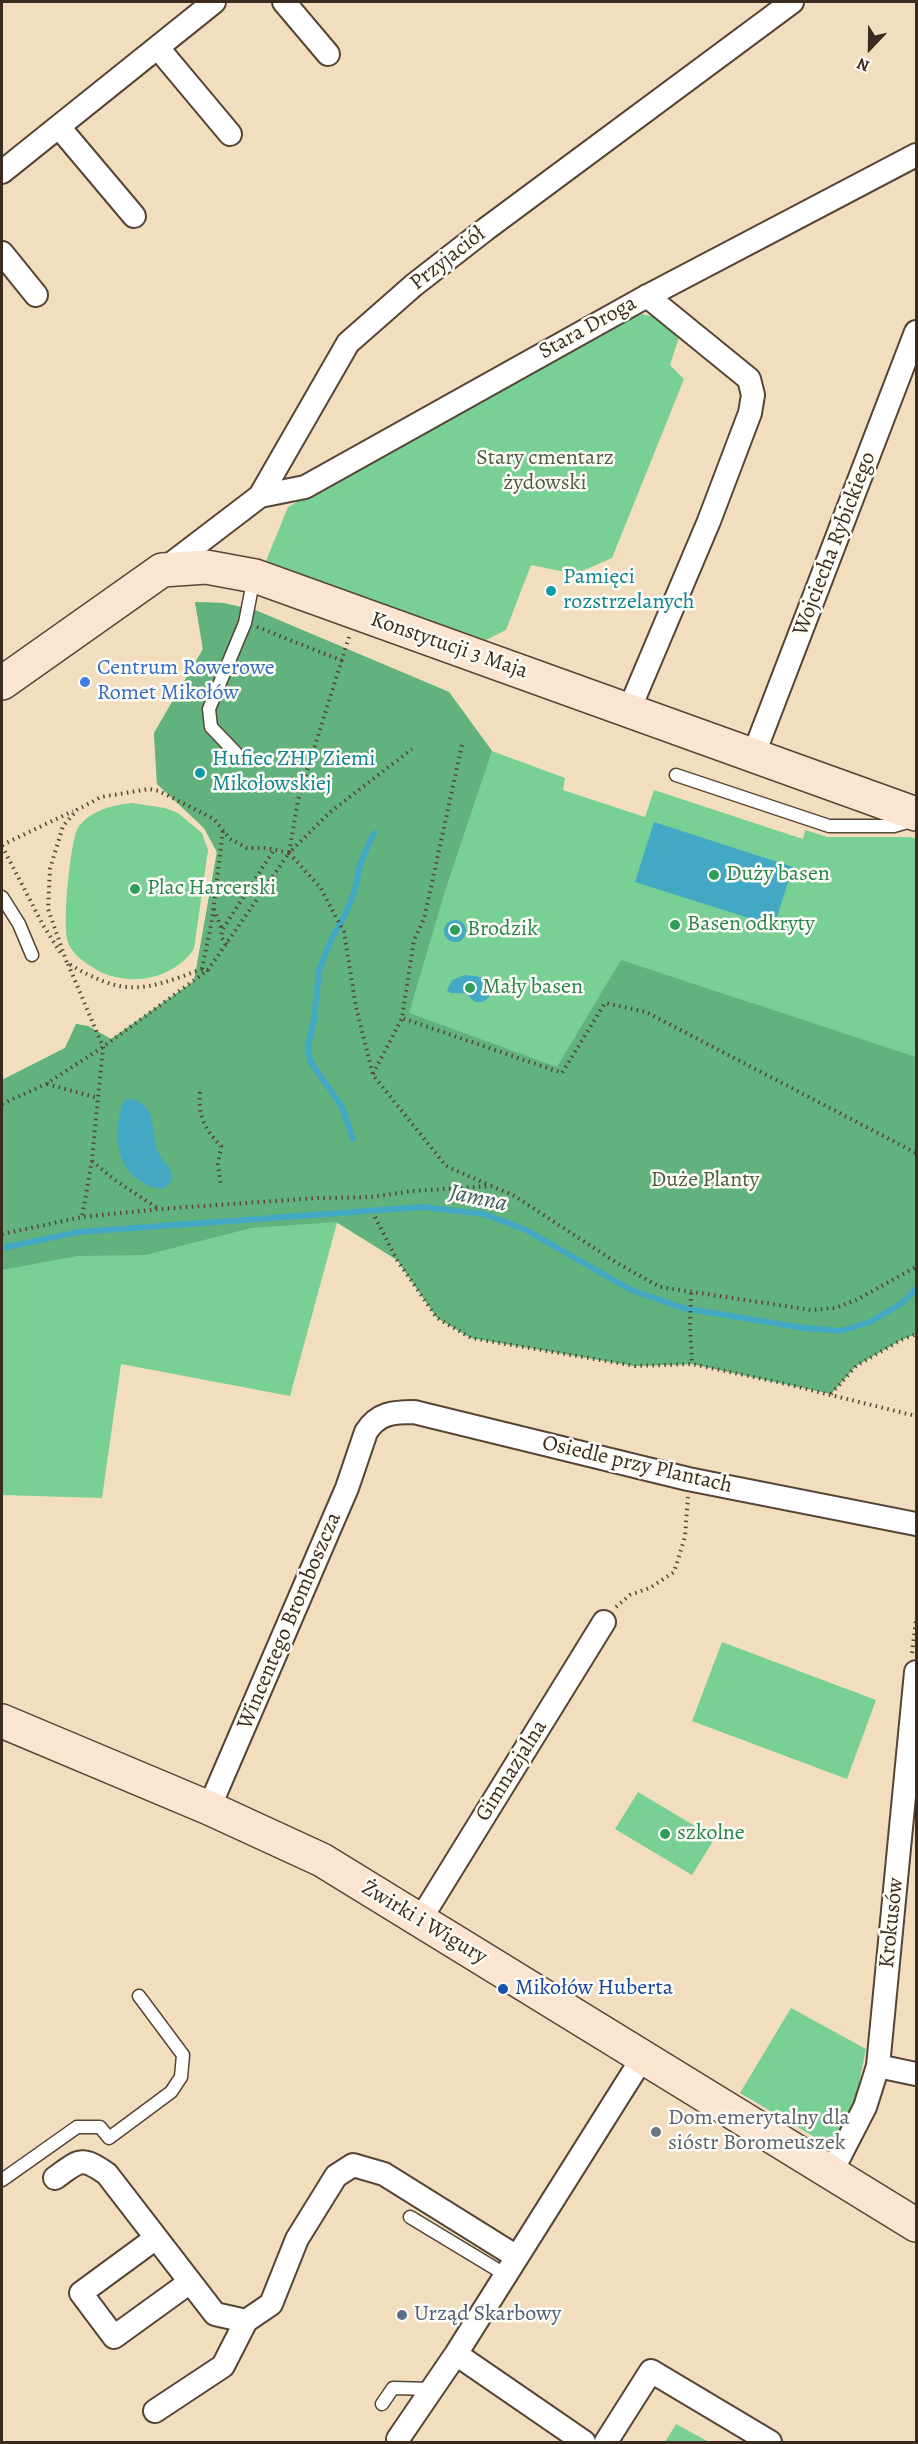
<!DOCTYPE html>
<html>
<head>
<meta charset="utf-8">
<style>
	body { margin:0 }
	#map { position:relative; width:918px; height:2444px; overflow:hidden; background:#f2debf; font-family:Alegreya,serif }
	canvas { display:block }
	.frame { position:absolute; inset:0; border:3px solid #3b2a1e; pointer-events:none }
	.north { position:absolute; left:840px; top:18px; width:60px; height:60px; -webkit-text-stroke:4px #fdfcf7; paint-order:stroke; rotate:202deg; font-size:16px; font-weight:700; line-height:24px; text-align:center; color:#3b2a1e }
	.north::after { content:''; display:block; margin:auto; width:21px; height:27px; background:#3b2a1e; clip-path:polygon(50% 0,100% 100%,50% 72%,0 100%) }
</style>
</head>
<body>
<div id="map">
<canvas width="918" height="2444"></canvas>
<div class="frame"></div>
<div class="north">N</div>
</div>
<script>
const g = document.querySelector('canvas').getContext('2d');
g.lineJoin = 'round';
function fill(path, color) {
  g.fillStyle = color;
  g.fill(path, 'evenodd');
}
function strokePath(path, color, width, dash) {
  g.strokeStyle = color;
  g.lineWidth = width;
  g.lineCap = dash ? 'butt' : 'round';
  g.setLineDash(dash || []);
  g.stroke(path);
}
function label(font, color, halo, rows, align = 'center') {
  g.font = font + ' Alegreya,serif';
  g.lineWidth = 5;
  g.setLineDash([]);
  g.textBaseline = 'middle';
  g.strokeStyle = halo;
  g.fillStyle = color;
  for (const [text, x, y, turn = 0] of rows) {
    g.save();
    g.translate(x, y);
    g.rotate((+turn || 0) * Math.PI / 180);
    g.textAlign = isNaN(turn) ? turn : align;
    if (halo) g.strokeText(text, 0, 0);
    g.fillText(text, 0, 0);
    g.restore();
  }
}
const green = new Path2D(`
	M641 314 651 316 680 334 670 365 684 379 612 558 575 574 531 565 506 630 486 640 264 566 288 507 633 315Z
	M195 602 223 603 255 610 449 692 492 751 565 778 563 790 645 817 654 790 803 839 805 830 827 837H910L916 839V1334L901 1340 856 1366 831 1394 692 1364 635 1366 471 1338 437 1318 397 1260 337 1223 290 1396 121 1364 102 1498 2 1495V1080L65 1048 76 1024 88 1026 111 1039 194 981 217 852 204 828 157 784 154 733 203 649Z
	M132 803 165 808 178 813 202 833 208 850 194 949C171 982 122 989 89 965 81 960 71 952 68 942 62 927 70 838 79 826 92 810 113 805 132 803Z
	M722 1642 876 1700 847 1779 692 1721Z
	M638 1792 715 1838 692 1875 615 1829Z
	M791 2008 866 2049 852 2117 833 2148 740 2093Z
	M676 2424 709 2442H665Z`);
const forest = new Path2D(`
	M195 602 223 603 255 610 449 692 492 751 445 891 409 1013 557 1067 621 960 916 1057V1334L901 1340 856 1366 831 1394 692 1364 635 1366 471 1338 437 1318 397 1260 337 1222 251 1228 146 1255 77 1256 2 1270V1080L65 1048 76 1024 88 1026 111 1039 194 981 217 852 204 828 157 784 154 733 203 649Z`);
const water = new Path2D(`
	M654 822 793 867 774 926 635 882Z
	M444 931a11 11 0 1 1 22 0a11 11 0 1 1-22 0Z
	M465 975C478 976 488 977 493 990 490 998 483 1005 474 1001 471 999 469 995 466 994 459 991 455 996 447 991L452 980Z
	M130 1099C158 1103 151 1133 157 1150 162 1162 172 1166 172 1180L165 1188C155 1189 150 1187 142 1182 114 1166 113 1128 124 1100Z`);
const stream = new Path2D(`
	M353 1139 342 1107 310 1061 308 1045 314 1020 319 970 332 938 345 915 355 890 360 864 374 833
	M2 1248 79 1232 422 1207 484 1214 526 1230 631 1290 683 1308 804 1328 840 1331 870 1322 902 1303 916 1289`);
const path = new Path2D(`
	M257 627 343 661
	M462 745 424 919 414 940 402 1018 562 1073 605 1003 646 1012 916 1153
	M2 845 73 811
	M2 846 43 925 62 955
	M289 853 320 887 344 932 356 1007 373 1075 446 1166 489 1185
	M214 909 222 930
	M227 944 221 937 222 930 274 850
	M68 964 103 1047 92 1160 82 1217
	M202 969 212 920 223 830
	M208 970 202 969C141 992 125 997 67 963L48 909 50 869 63 826 77 810 101 797 149 789 159 791 214 819 230 839 247 848H267L289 853 329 813 412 749
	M373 1074 402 1018
	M47 1084 98 1098
	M200 1092C198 1115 204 1129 221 1146L218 1164 221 1187
	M2 1104 46 1084 103 1047 208 970 289 853 298 800 349 637
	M92 1161 116 1181 159 1209
	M375 1217 397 1260 437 1318 471 1338 635 1366 692 1364 782 1383 916 1416
	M2 1234 82 1217 160 1209 318 1198 371 1197 413 1191 491 1186 513 1195 617 1263 660 1287 811 1310 835 1308 856 1300 916 1267
	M691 1293 690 1325 692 1364
	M831 1394 856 1366 901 1340 916 1334
	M616 1607 630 1595 650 1588 674 1572 685 1537 688 1497
	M912 1653 916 1620`);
const lane = new Path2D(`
	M236 753 211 727 209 709 245 623 254 577
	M676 775 829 826H894L911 821
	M2 897 19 924 32 955
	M2 2180 77 2127H100L109 2138 171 2092 181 2077 183 2055 139 1996
	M410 2217 506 2275
	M382 2404 393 2388 432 2389`);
const street = new Path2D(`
	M284 2 328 54
	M158 48 230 134
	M59 127 134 216
	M2 172 214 2
	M2 253 36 295
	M260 496 305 487 640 300 916 155
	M163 570 260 496 348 343 414 285 486 229 792 2
	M629 710 709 521 750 413 753 395 749 379 647 296
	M753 756 916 332
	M209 1808 347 1488 366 1432C378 1413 393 1412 414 1412L688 1479 916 1524
	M420 1920 604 1622
	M878 2066 916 2074
	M831 2173 865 2107 878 2066 916 1672
	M55 2178C80 2160 81 2156 107 2174L215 2314 246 2321 271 2304 297 2239 336 2176 353 2165 384 2174 517 2257
	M156 2238 81 2293 114 2337 190 2282
	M456 2354 584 2442
	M155 2411 223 2366 246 2321
	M398 2439 456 2354 643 2057
	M606 2442 651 2371 770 2442`);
const secondary = new Path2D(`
	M2 683 162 570 206 567 255 576 916 814
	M2 1721 209 1808 322 1860 916 2225`);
const markers = [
	[551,591,6,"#0f9aa8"],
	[85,682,6,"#3f7fe0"],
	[200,773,6,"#0f9aa8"],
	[714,875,6,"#2e9e5b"],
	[135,889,6,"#2e9e5b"],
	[675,925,6,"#2e9e5b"],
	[455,930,6,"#2e9e5b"],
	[470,988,6,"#2e9e5b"],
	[665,1834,6,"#2e9e5b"],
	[503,1989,6,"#1a4fb4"],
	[656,2132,6,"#6b7280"],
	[402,2315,6,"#5c6f8a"]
];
const streetNames = [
	["Przyjaciół",448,259,-38],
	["Stara Droga",588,328,-29],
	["Wojciecha Rybickiego",835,544,-69],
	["Konstytucji 3 Maja",449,646,19],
	["Osiedle przy Plantach",637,1465,13],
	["Wincentego Bromboszcza",290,1621,-67],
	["Gimnazjalna",512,1771,-58],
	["Żwirki i Wigury",424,1923,31],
	["Krokusów",892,1923,-84]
];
const parkNames = [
	["Stary cmentarz",545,459],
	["żydowski",545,484],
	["Duże Planty",705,1181]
];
const cultureNames = [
	["Pamięci",563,578],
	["rozstrzelanych",563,603],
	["Hufiec ZHP Ziemi",212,760],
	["Mikołowskiej",212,785]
];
const shopNames = [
	["Centrum Rowerowe",97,669],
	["Romet Mikołów",97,694]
];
const leisureNames = [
	["Duży basen",726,875],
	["Plac Harcerski",147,889],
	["Basen odkryty",687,925],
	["Brodzik",467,930],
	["Mały basen",482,988],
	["szkolne",677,1834]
];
const transitNames = [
	["Mikołów Huberta",515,1989]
];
const worshipNames = [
	["Dom emerytalny dla",668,2119],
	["sióstr Boromeuszek",668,2144]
];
const serviceNames = [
	["Urząd Skarbowy",414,2315]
];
const waterNames = [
	["Jamna",478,1199,12]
];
fill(green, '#78d095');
fill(forest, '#62b27e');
fill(water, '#43a8c3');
strokePath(stream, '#43a8c3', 6);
strokePath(lane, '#564536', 15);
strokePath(street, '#564536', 26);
strokePath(secondary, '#564536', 36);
strokePath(path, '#564536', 4, [1.5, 4.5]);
strokePath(lane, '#fff', 12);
strokePath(street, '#fff', 22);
strokePath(secondary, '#fce5d0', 33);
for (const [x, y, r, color] of markers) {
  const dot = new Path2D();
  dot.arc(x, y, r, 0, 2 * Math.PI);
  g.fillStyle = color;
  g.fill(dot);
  strokePath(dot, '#fdfcf7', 2);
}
label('22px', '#3b2a1e', '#fdfcf7', streetNames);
label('22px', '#4d5c42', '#fdfcf7', parkNames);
label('22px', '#0d838f', '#fdfcf7', cultureNames, 'left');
label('22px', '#366cbe', '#fdfcf7', shopNames, 'left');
label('22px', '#27864d', '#fdfcf7', leisureNames, 'left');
label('22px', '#164399', '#fdfcf7', transitNames, 'left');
label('22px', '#5b616d', '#fdfcf7', worshipNames, 'left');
label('22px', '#4e5e75', '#fdfcf7', serviceNames, 'left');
label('italic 24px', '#3e5c60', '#fdfcf7', waterNames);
</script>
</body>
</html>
